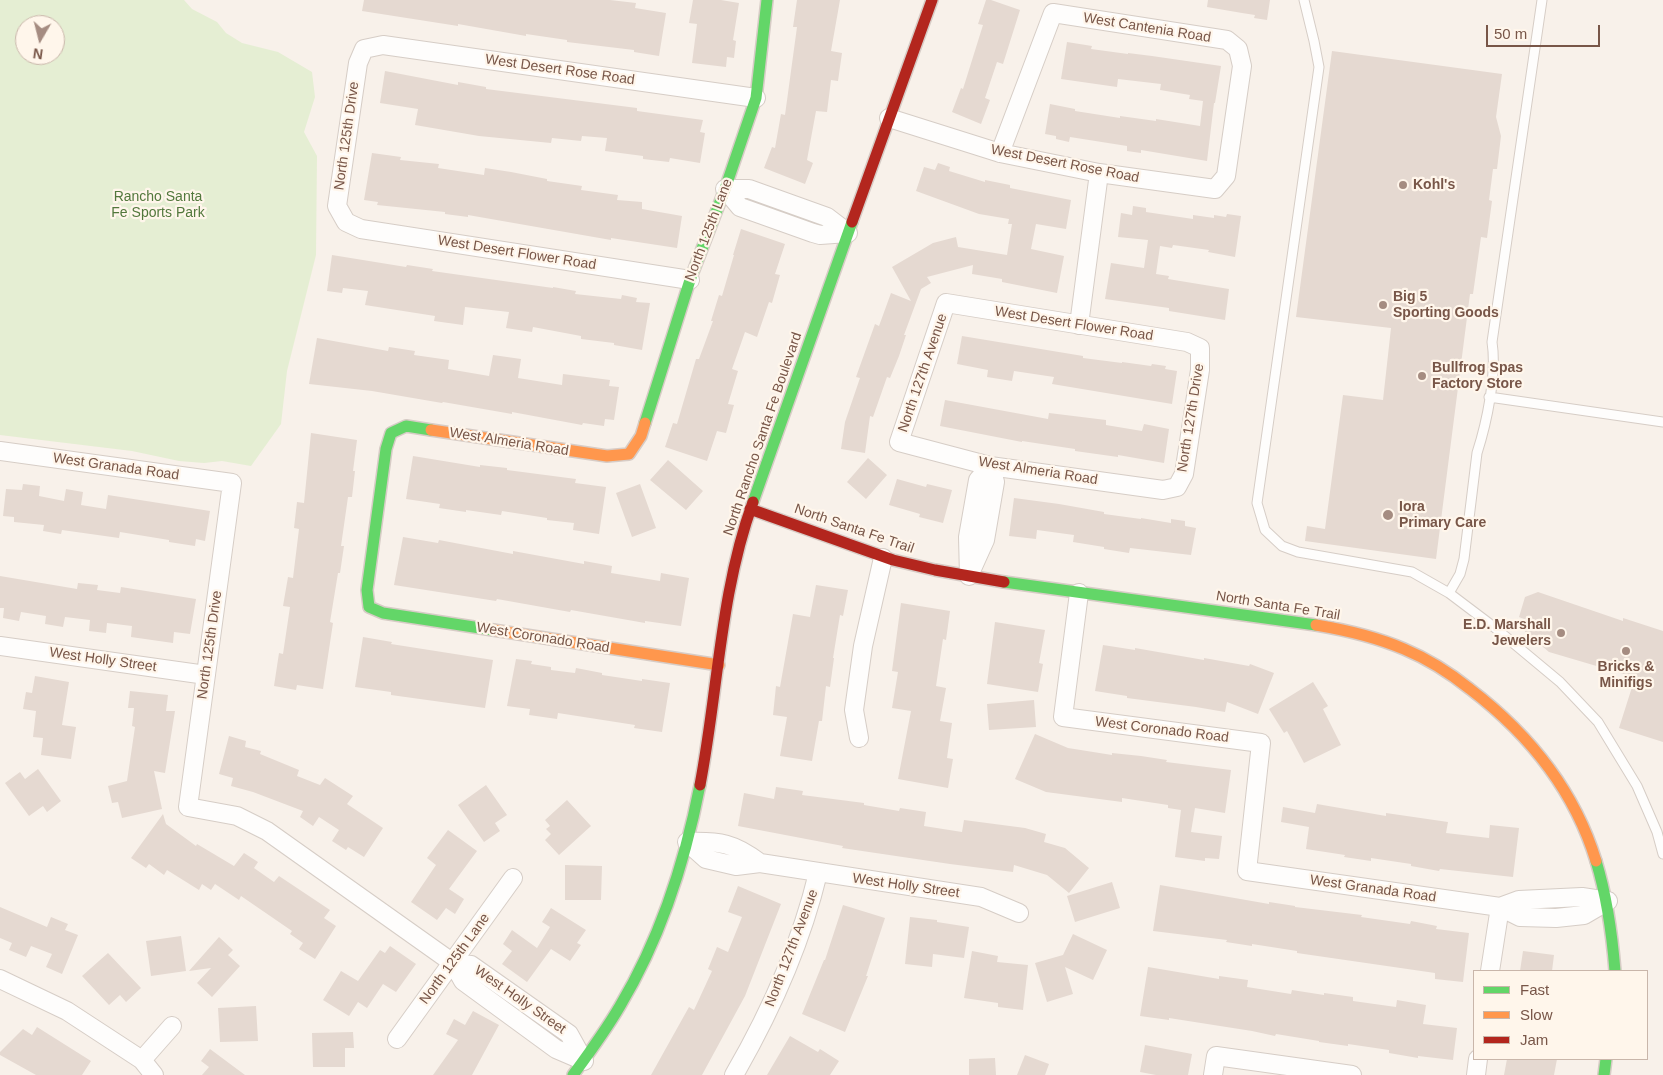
<!DOCTYPE html>
<html>
<head>
<meta charset="utf-8">
<style>
	body { margin:0 }
	#map { position:relative; width:1663px; height:1075px; overflow:hidden; background:#f8f1ea; font-family:Helvetica,sans-serif }
	canvas { display:block }
	.legend { position:absolute; left:1473px; top:970px; width:175px; height:90px; box-sizing:border-box; background:#fff6eb; border:1px solid #c9b6aa; margin:0; padding:6px 9px; list-style:none; font-size:15px; color:#785648 }
	.legend li { display:flex; align-items:center; gap:10px; height:25px }
	.legend b { width:25px; border:1px solid #c9b6aa }
	.north { position:absolute; left:15px; top:15px; width:50px; height:50px; box-sizing:border-box; background:#fff6eb; border:1px solid #c9b6aa; border-radius:50%; rotate:188deg; font-size:14px; font-weight:700; line-height:20px; text-align:center; color:#785648 }
	.north::after { content:''; display:block; margin:auto; width:18px; height:22px; background:#a58c81; clip-path:polygon(50% 0,100% 100%,50% 72%,0 100%) }
	.scale { position:absolute; left:1486px; top:25px; width:114px; height:22px; box-sizing:border-box; border:2px solid #785648; border-top:0; padding-left:6px; font-size:15px; line-height:18px; white-space:nowrap; color:#785648; -webkit-text-stroke:4px #fff6eb; paint-order:stroke }
</style>
</head>
<body>
<div id="map">
<canvas width="1663" height="1075"></canvas>
<ul class="legend">
<li><b style="height:6px;background:#63d668"></b>Fast</li>
<li><b style="height:6px;background:#ff974d"></b>Slow</li>
<li><b style="height:6px;background:#b3261e"></b>Jam</li>
</ul>
<div class="north">N</div>
<div class="scale">50 m</div>
</div>
<script>
const g = document.querySelector('canvas').getContext('2d');
g.lineJoin = 'round';
function fill(path, color) {
  g.fillStyle = color;
  g.fill(path, 'evenodd');
}
function strokePath(path, color, width, dash) {
  g.strokeStyle = color;
  g.lineWidth = width;
  g.lineCap = dash ? 'butt' : 'round';
  g.setLineDash(dash || []);
  g.stroke(path);
}
function label(font, color, halo, rows, align = 'center') {
  g.font = font + ' Helvetica,sans-serif';
  g.lineWidth = 4.5;
  g.setLineDash([]);
  g.textBaseline = 'middle';
  g.strokeStyle = halo;
  g.fillStyle = color;
  for (const [text, x, y, turn = 0] of rows) {
    g.save();
    g.translate(x, y);
    g.rotate((+turn || 0) * Math.PI / 180);
    g.textAlign = isNaN(turn) ? turn : align;
    if (halo) g.strokeText(text, 0, 0);
    g.fillText(text, 0, 0);
    g.restore();
  }
}
const green = new Path2D(`
	M0 0H184L192 9 217 22 226 33 242 43 278 52 312 72 315 97 304 132 317 156 316 255 287 371 281 424 251 466 222 461 204 463 179 461 132 451 0 435ZM25 25H55V55H25Z`);
const building = new Path2D(`
	M364 0H610L636 3 635 8 666 13 659 56 634 52V50L567 42V40L526 34V36L458 24V26L362 11Z
	M693 0H721L739 3 733 40 736 41 734 58 727 57 726 67 692 63 697 24 689 23Z
	M797 0H840L831 51 842 53 838 81 831 80 827 112 816 111 807 160 813 163 805 184 764 168 772 147 775 148 781 114 785 115 797 27H793Z
	M986 0H991L1020 10 1003 64 997 62 985 98 990 100 981 124 952 112 961 88 963 89 983 25 978 24Z
	M1208 0H1270L1267 20 1254 18 1255 15 1242 13 1207 7Z
	M1067 42 1092 46 1091 49 1128 54V53L1152 56 1221 66 1215 103H1214L1207 161 1141 150V153L1127 151V146L1070 137 1069 142 1056 139V136L1045 134 1050 104 1075 109V111L1120 118V116L1156 121V119L1200 126 1203 101 1189 99 1190 95 1160 90 1161 84 1118 79 1117 87 1061 79Z
	M1332 51 1502 74 1496 117 1501 136 1497 169H1493L1489 200 1492 201 1487 238 1481 237 1473 294H1470L1436 559 1305 541 1307 526 1325 529 1343 395 1383 400 1391 328 1296 317Z
	M385 71 458 85V82L486 87V89L637 108V111L703 120 700 132 705 133 700 163 670 158 669 162 643 159V156L605 151 607 138 582 136 581 141 552 138 551 143 479 136 415 125 418 109 380 103Z
	M372 153 401 157 400 160 439 164 438 168 484 175 485 168 511 172 547 179V181L582 186 581 190 618 195 617 200 642 202V209L682 216 677 248 611 238V240L468 215V217L445 214V212L377 205 378 202 364 200Z
	M938 163 950 167 949 171 985 182V180L1010 185V188L1071 200 1066 229 1036 224 1031 249 1064 256 1057 293 1002 282V279L972 274 973 265 927 277 931 283 921 289 904 335H906L899 356 890 378 887 377 873 417 870 416 865 453 841 449 845 422 860 378 856 377 875 324 879 326 891 293 911 301 892 267 933 243 956 237 958 247 1007 255 1012 224H1008L1009 219 979 214 916 191 924 167 935 170Z
	M1133 206 1146 208V212L1193 219V215L1214 218V215L1226 217 1227 214 1241 216 1235 257 1208 252 1209 250 1173 245 1172 248 1160 246 1156 274 1169 276 1168 279 1229 289 1225 320 1169 311V308L1105 299 1111 263 1144 268 1148 240 1118 237 1121 213 1132 215Z
	M741 229 785 244 775 274 780 275 772 303 769 302 757 337 745 332 732 369 738 371 728 404 734 405 726 433 717 431 707 461 665 447 673 423 677 424 696 359H699L713 321H711L719 295 722 296 734 255H733Z
	M332 255 406 267 407 265 433 269 432 271 553 288V287L576 291 575 294 621 299 622 295 637 298 636 302 650 303 642 350 614 345V343L581 339V336L533 327 532 332 506 328 509 312 465 307 463 325 434 321 435 316 365 305 368 291 343 288 342 293 327 291Z
	M962 336 1083 356V358L1122 363V362L1151 366 1152 364 1166 366 1165 369 1177 371 1172 404 1052 384 1054 377 1014 371 1012 381 987 377 988 370 957 364Z
	M317 338 388 351 389 347 415 351 414 355 449 360 448 369 489 376 493 355 521 359 518 378 562 385 563 374 610 380 609 386 619 387 614 420 605 419 604 426 583 423 582 425 512 412V414L443 402 442 403 372 391 309 384Z
	M945 400 1048 419 1049 413 1106 420V425L1142 431 1144 424 1169 429 1164 463 1118 455V457L1075 451V449L1022 441V442L940 426Z
	M311 433 357 440 353 471H355L352 497H348L341 546H344L340 573H338L330 622 333 623 323 689 297 685 296 690 274 686 279 653 283 654 290 607 283 606 288 577 293 578 299 529 294 528 297 502 304 503Z
	M413 456 480 467V465L507 468V470L576 479 575 483 606 487 599 534 573 530 574 523 547 520V518L502 511 501 515 466 510V512L439 508 440 504 406 499Z
	M868 458 887 475 866 499 847 482Z
	M668 460 703 491 686 510 650 480Z
	M897 479 926 487 927 484 952 490 943 523 919 517 920 514 889 505Z
	M23 484 40 486 39 496 64 501 66 489 83 492 81 505 106 509 108 495 210 511 205 541 196 539 195 546 169 542V540L120 532 119 538 62 530 61 534 43 531 44 525 14 522V517L3 516 6 489 22 490Z
	M640 484 656 528 632 537 616 493Z
	M1014 498 1059 504 1104 512V514L1141 519V518L1171 523V519L1185 521V526L1196 528 1191 555 1130 548 1129 553 1104 549V547L1073 542 1074 535 1037 530 1036 539 1009 536Z
	M403 537 438 543 439 540 513 554V551L584 564V561L612 566 611 573 660 581 661 573 689 578 681 626 645 621V623L571 610 570 612 497 599 496 601 394 585Z
	M0 576 77 589 78 583 98 585 97 590 120 593 121 587 196 599 190 634 174 632 173 643 131 637 132 626 107 623 106 633 89 631 90 620 65 617 63 627 45 624 46 616 21 612 19 621 3 618 4 608H0Z
	M816 585 848 590 843 616 840 615 833 658H834L830 687 826 686 822 721H819L812 761 780 756 787 717 773 715 776 686 780 687 793 614 810 617Z
	M1538 592 1623 621V618L1663 631V742L1619 728 1633 684 1625 681 1627 675 1549 652 1525 632 1528 621 1519 617 1525 597Z
	M901 603 950 611 946 640 943 639 936 686 946 688 940 721 952 723 947 758 953 759 948 788 898 779 911 711 892 708 898 672 892 671Z
	M995 622 1045 630 1039 663 1043 664 1038 692 987 684Z
	M363 637 392 642 391 644 493 660 485 708 391 695V692L355 687Z
	M1103 645 1135 650V648L1204 660V658L1249 666 1250 664 1274 673 1258 714 1227 702 1225 712 1196 707 1127 698V696L1095 691Z
	M516 659 532 661 531 664 551 667V670L575 673 576 668 602 673V675L642 681V679L670 683 662 732 634 728 635 725 558 713 557 719 529 715 530 709 507 706Z
	M35 676 69 682 62 725 76 727 71 759 41 755 43 738 33 737 36 711 23 709 26 692 32 693Z
	M1313 682 1328 706 1323 709 1341 745 1304 763 1287 731 1284 733 1269 709Z
	M130 691 168 695 166 711H175L165 773 154 771 162 809 122 818 118 802 112 803 108 786 127 781 135 727 132 726 134 708H128Z
	M1034 700 1036 727 989 730 987 704Z
	M1035 734 1068 748 1112 755V753L1141 756 1167 760 1166 762 1231 770 1225 813 1195 808 1191 832 1222 836 1219 859 1205 858V861L1175 857 1181 810 1168 808V805L1122 798V802L1046 792 1015 779Z
	M229 736 246 741 245 747 261 751 260 754 299 770 297 776 320 785 325 778 353 796 347 804 383 828 364 857 348 847 346 850 332 841 339 830 319 817 313 826 300 817 303 811 253 792 231 786 233 778 219 774Z
	M38 769 61 801 47 812 43 806 29 816 5 783 20 772 25 779Z
	M486 785 507 815 495 823 500 831 484 842 458 805Z
	M776 787 803 791 802 795 864 803V805L899 811 900 808 926 812 924 826 962 832 964 820 1025 828 1046 834 1044 842 1065 848 1089 868 1069 893 1047 875 1014 865 1013 872 950 864 842 848 843 846 738 826 744 793 774 799Z
	M567 800 591 826 559 855 545 840 551 834 546 829 550 826 545 820Z
	M1317 804 1386 816V813L1448 822 1446 833 1489 838 1490 825 1519 828 1513 877 1440 869 1439 871 1411 866V864L1371 858V861L1344 857 1345 855 1306 849 1309 827 1281 822 1283 807 1315 813Z
	M163 814 166 824 196 846 197 844 234 866 244 853 258 862 254 868 274 882 279 876 330 910 324 918 336 926 315 959 299 949 303 943 290 934 292 931 241 896 239 900 215 884 211 890 202 884 199 890 167 870 164 875 149 864 146 868 131 858Z
	M448 830 477 851 449 889 464 899 455 914 446 908 437 920 411 902 436 865 427 858Z
	M565 865 602 866 601 900H565Z
	M1112 882 1120 908 1075 922 1067 896Z
	M1160 885 1269 904V902L1295 906V907L1362 915 1361 917 1410 924 1411 921 1437 926 1436 929 1469 933 1463 982 1435 979V973L1297 953V951L1252 944V946L1226 942 1227 940 1153 931Z
	M738 886 781 904 745 996 702 1075H651L689 1007 694 1010 712 971 708 969 717 947 728 952 742 917 728 912Z
	M843 905 885 918 866 976H868L845 1032 802 1014 824 960H825Z
	M0 907 47 927 51 917 68 924 65 930 78 935 62 974 46 967 52 954 31 946 26 957 9 950 12 943 0 938Z
	M551 908 586 930 577 943 581 945 570 961 551 949 527 982 502 964 512 951 503 944 512 930 537 948 550 927 542 922Z
	M910 917 937 920V922L969 927 964 958 933 954 932 967 905 964Z
	M1073 934 1107 950 1093 980 1065 967 1073 994 1047 1002 1035 963 1063 955Z
	M181 936 186 971 151 976 146 941Z
	M219 937 233 950 228 955 240 966 212 997 197 983 211 968 189 971Z
	M390 946 416 964 396 992 383 984 367 1008 358 1002 349 1016 323 1000 341 971 358 981 380 950 385 953Z
	M972 951 998 956 997 962 1028 965 1023 1010 998 1007V1003L964 998Z
	M1523 951 1554 955 1552 971H1520Z
	M108 953 141 988 126 1002 120 995 109 1005 82 976Z
	M1148 967 1219 979V976L1248 980 1247 987 1291 994 1292 990 1324 995V993L1353 997V1001L1396 1007 1397 1000 1426 1005 1423 1024 1457 1028 1453 1060 1418 1056V1058L1389 1053V1050L1348 1044V1046L1319 1042V1041L1276 1034 1275 1036 1252 1031 1169 1018V1020L1140 1016Z
	M256 1006 258 1041 220 1042 218 1008Z
	M473 1011 499 1025 472 1075H433L458 1040 446 1034 454 1019 465 1025Z
	M37 1027 91 1061 82 1075H36L0 1055V1052L23 1029 32 1035Z
	M353 1032 354 1048H345V1067H313L312 1033Z
	M790 1036 818 1052 820 1049 839 1061 830 1075H767Z
	M1145 1045 1192 1054 1188 1075H1156L1140 1072Z
	M210 1049 245 1075H202L209 1067 201 1061Z
	M1025 1055 1049 1064 1045 1075H1017Z
	M995 1058 996 1075H969V1059Z
	M1507 1059H1557L1554 1075H1504Z`);
const lane = new Path2D(`
	M1304 0 1314 41 1319 67 1257 503 1265 530 1282 546 1298 552 1412 572 1449 593 1494 627 1560 682 1598 722 1637 786 1657 832 1663 854
	M1489 397 1663 422
	M1449 593 1460 574 1464 559 1477 453C1487 422 1497 374 1492 342L1542 0`);
const street = new Path2D(`
	M889 118 1000 153 1099 173 1215 189 1226 176 1242 66 1238 49 1227 40 1053 13 1000 153
	M725 189 740 207 813 233 820 235 848 233
	M725 189H749L827 217 848 233
	M690 280 361 229 346 222 337 206 358 63 364 49 383 45 756 98
	M946 303 1187 342 1200 348V370L1184 474 1177 487 1163 490 990 466 899 442Z
	M1079 325 1099 173
	M0 451 232 483 188 807 237 816 267 831 453 963 463 981 556 1049 584 1061
	M971 571 985 540 995 482 990 466
	M969 576 968 537 978 480 990 466
	M1079 593 1063 717 1261 743 1247 871 1500 907 1520 917 1556 918 1584 915 1608 901
	M0 646 206 675
	M859 738 854 710 863 646 883 558
	M687 842 706 859 736 866 760 863 981 897 1019 913
	M687 842C720 841 734 843 760 863
	M1500 907 1519 900 1582 897 1608 901
	M453 963 471 965 569 1034 584 1061
	M1490 971 1500 907
	M0 979 67 1011 142 1060 154 1075
	M397 1039 513 878
	M142 1060 172 1026
	M734 1075C771 1011 801 944 818 873
	M1213 1075 1216 1056 1352 1075
	M1476 1075 1478 1059`);
const fast = new Path2D(`
	M645 423 690 280 725 189 756 98 767 0
	M431 430 406 426 391 433 386 449 367 590 369 607 383 613 493 630
	M753 502 852 222
	M1004 582 1316 625
	M1596 861C1607 897 1612 933 1615 971
	M573 1075C590 1052 606 1030 620 1006 660 939 685 862 700 785
	M1604 1075 1606 1059`);
const slow = new Path2D(`
	M431 430 607 456 629 454 641 436 645 423
	M1316 625C1346 630 1376 637 1404 649 1428 659 1450 673 1470 689 1529 734 1574 789 1596 861
	M493 630 719 665`);
const jam = new Path2D(`
	M852 222 932 0
	M750 509 893 560 935 570 1004 582
	M700 785C718 692 720 592 753 502`);
const markers = [
	[1403,185,5,"#a58c81"],
	[1383,305,5,"#a58c81"],
	[1422,376,5,"#a58c81"],
	[1388,515,6,"#a58c81"],
	[1561,633,5,"#a58c81"],
	[1626,651,5,"#a58c81"]
];
const streetNames = [
	["West Cantenia Road",1147,28,9],
	["West Desert Rose Road",560,70,8],
	["North 125th Drive",347,136,-82],
	["West Desert Rose Road",1065,164,11],
	["North 125th Lane",709,230,-69],
	["West Desert Flower Road",517,253,9],
	["West Desert Flower Road",1074,324,9],
	["North 127th Avenue",923,373,-71],
	["North 127th Drive",1191,418,-81],
	["North Rancho Santa Fe Boulevard",763,434,-71],
	["West Almeria Road",509,442,9],
	["West Granada Road",116,467,8],
	["West Almeria Road",1038,471,9],
	["North Santa Fe Trail",854,529,19],
	["North Santa Fe Trail",1278,606,9],
	["West Coronado Road",543,638,9],
	["North 125th Drive",210,645,-82],
	["West Holly Street",103,660,8],
	["West Coronado Road",1162,730,7],
	["West Holly Street",906,886,8],
	["West Granada Road",1373,889,8],
	["North 127th Avenue",792,948,-69],
	["North 125th Lane",455,959,-54],
	["West Holly Street",520,1000,35]
];
const poiNames = [
	["Kohl's",1413,185],
	["Big 5",1393,297],
	["Sporting Goods",1393,313],
	["Bullfrog Spas",1432,368],
	["Factory Store",1432,384],
	["Iora",1399,507],
	["Primary Care",1399,523],
	["E.D. Marshall",1551,625,"right"],
	["Jewelers",1551,641,"right"],
	["Bricks &",1626,667,"center"],
	["Minifigs",1626,683,"center"]
];
const parkNames = [
	["Rancho Santa",158,197],
	["Fe Sports Park",158,213]
];
fill(green, '#e5eed3');
fill(building, '#e5d9d1');
strokePath(lane, '#d6cdc6', 11);
strokePath(street, '#d6cdc6', 20);
strokePath(fast, '#d7ccc6', 14);
strokePath(slow, '#d7ccc6', 14);
strokePath(jam, '#d7ccc6', 14);
strokePath(lane, '#fefdfc', 9);
strokePath(street, '#fefdfc', 18);
strokePath(fast, '#63d668', 11);
strokePath(slow, '#ff974d', 11);
strokePath(jam, '#b3261e', 11);
for (const [x, y, r, color] of markers) {
  const dot = new Path2D();
  dot.arc(x, y, r, 0, 2 * Math.PI);
  g.fillStyle = color;
  g.fill(dot);
  strokePath(dot, '#fff6eb', 2);
}
label('14px', '#785648', '#fff6eb', streetNames);
label('bold 14px', '#785648', '#fff6eb', poiNames, 'left');
label('14px', '#52783c', '#fff6eb', parkNames);
</script>
</body>
</html>
